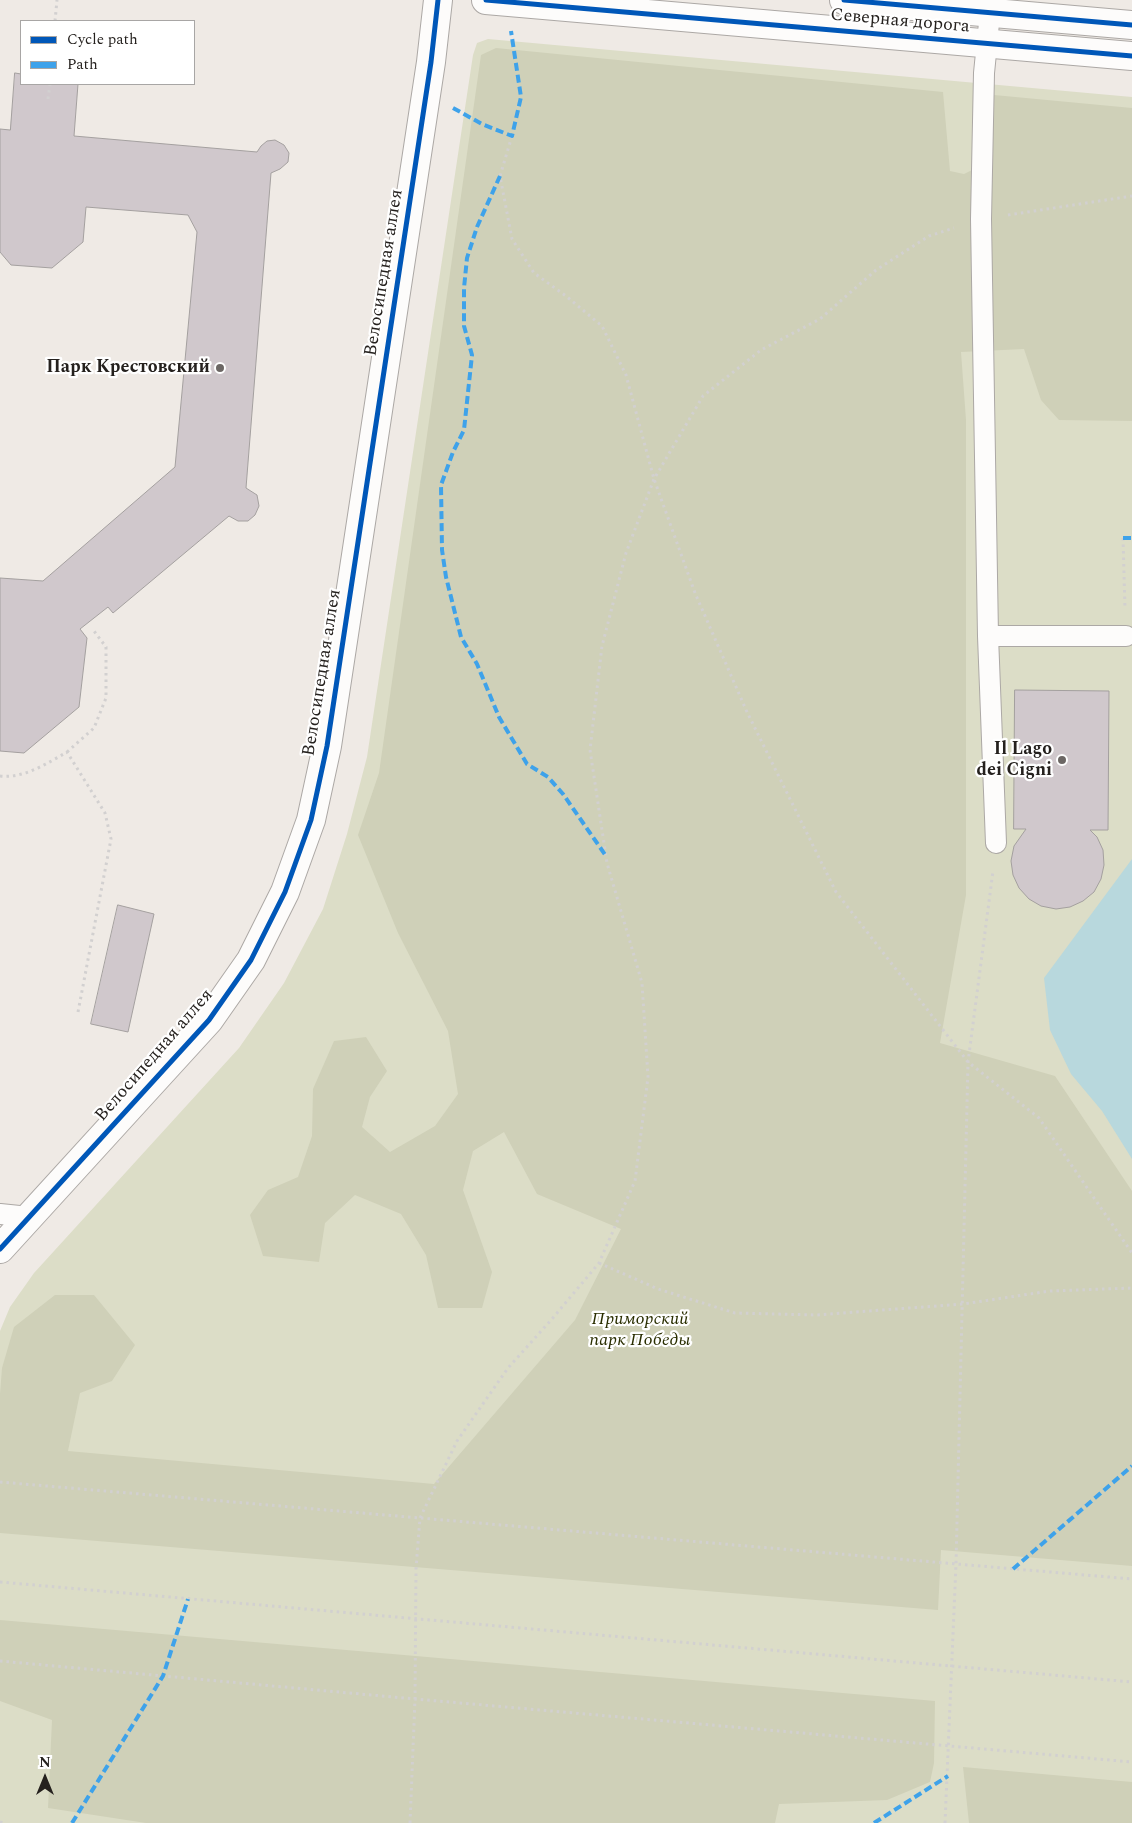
<!DOCTYPE html>
<html>
<head>
<meta charset="utf-8">
<style>
	body { margin:0 }
	#map { position:relative; width:1132px; height:1823px; overflow:hidden; background:#efeae5; font-family:Spectral,serif }
	canvas { display:block }
	.legend { position:absolute; left:20px; top:20px; width:175px; height:65px; box-sizing:border-box; background:#fff; border:1px solid #a8a6a5; margin:0; padding:6px 9px; list-style:none; font-size:15px; color:#25211e }
	.legend li { display:flex; align-items:center; gap:10px; height:25px }
	.legend b { width:25px; border:1px solid #a8a6a5 }
	.north { position:absolute; left:20px; top:1753px; width:50px; height:50px; -webkit-text-stroke:4px #fff; paint-order:stroke; rotate:0deg; font-size:14px; font-weight:700; line-height:20px; text-align:center; color:#25211e }
	.north::after { content:''; display:block; margin:auto; width:18px; height:22px; background:#25211e; clip-path:polygon(50% 0,100% 100%,50% 72%,0 100%) }
</style>
</head>
<body>
<div id="map">
<canvas width="1132" height="1823"></canvas>
<ul class="legend">
<li><b style="height:6px;background:#0057b8"></b>Cycle path</li>
<li><b style="height:6px;background:#3ea2ea"></b>Path</li>
</ul>
<div class="north">N</div>
</div>
<script>
const g = document.querySelector('canvas').getContext('2d');
g.lineJoin = 'round';
function fill(path, color) {
  g.fillStyle = color;
  g.fill(path, 'evenodd');
}
function strokePath(path, color, width, dash) {
  g.strokeStyle = color;
  g.lineWidth = width;
  g.lineCap = dash ? 'butt' : 'round';
  g.setLineDash(dash || []);
  g.stroke(path);
}
function label(font, color, halo, rows, align = 'center') {
  g.font = font + ' Spectral,serif';
  g.lineWidth = 4.5;
  g.setLineDash([]);
  g.textBaseline = 'middle';
  g.strokeStyle = halo;
  g.fillStyle = color;
  for (const [text, x, y, turn = 0] of rows) {
    g.save();
    g.translate(x, y);
    g.rotate((+turn || 0) * Math.PI / 180);
    g.textAlign = isNaN(turn) ? turn : align;
    if (halo) g.strokeText(text, 0, 0);
    g.fillText(text, 0, 0);
    g.restore();
  }
}
const green = new Path2D(`
	M488 39 1132 97V1823H0V1331L10 1307 34 1273 239 1048 284 983 323 909 347 834 367 757 473 55 477 43Z`);
const forest = new Path2D(`
	M496 48 943 92 950 171 964 174 988 162 994 95 1132 108V421L1059 420 1041 400 1024 349 961 352 966 420V895L940 1043 1055 1076 1132 1191V1566L941 1550 938 1610 0 1533V1394L2 1368 14 1327 55 1295H94L135 1345 112 1381 80 1393 68 1451 434 1484 575 1320 621 1229 537 1194 504 1132 473 1151 463 1190 492 1272 482 1308H438L426 1255 401 1214 355 1195 325 1223 319 1262 263 1256 250 1215 268 1190 298 1177 312 1136 313 1089 334 1041 366 1037 387 1071 370 1097 362 1127 390 1152 435 1126 458 1094 448 1031 398 933 358 835 379 773 481 55Z
	M0 1620 935 1701 934 1763 930 1782 887 1800 779 1804 775 1823H146L48 1808 52 1720 0 1701Z
	M963 1767 1132 1782V1823H969Z`);
const water = new Path2D(`
	M1132 859V1159L1102 1111 1071 1074 1050 1030 1044 978Z`);
const building = new Path2D(`
	M15 73 21 74V84H78L74 136 257 152 261 146 267 141 275 140 284 145 289 153 288 162 280 169 271 173 246 488 257 495 259 506 255 515 248 521H238L229 516 113 613 108 607 80 629 87 638 79 707 24 753 0 751V578L43 581 175 467 197 232 188 215 86 207 83 242 52 268 11 265 0 252V129L10 130Z
	M1015 690 1109 691 1108 830H1090L1097 837 1103 850 1104 865 1101 879 1094 892 1083 901 1070 907 1056 909 1041 906 1029 899 1019 888 1013 875 1011 861 1014 846 1026 829H1014Z
	M118 905 154 914 128 1032 91 1024Z`);
const path = new Path2D(`
	M55 21 57 0
	M48 99 50 84
	M512 136 500 176 512 239 534 273 566 296 602 326 626 375 654 479 695 593 747 712 836 892 968 1062 1039 1118 1132 1253
	M1008 215 1132 196
	M1123 538 1125 609
	M67 752 94 728 106 698V647L94 631
	M0 776C23 779 48 763 67 752L105 813 111 839 78 1012
	M599 1263 658 1289 735 1313 816 1315 963 1304 1050 1291 1132 1288
	M0 1482 1132 1579
	M0 1582 1132 1682
	M0 1661 415 1699 1132 1762
	M0 1822 3 1823
	M410 1823 415 1699 416 1569 420 1518 457 1441 508 1368 552 1319 599 1263 635 1181 648 1077 642 983 607 863 590 750 602 646 626 553 654 479 703 396 761 350 820 319 876 270 929 236 954 228
	M945 1823 956 1564 968 1062 993 871`);
const lane = new Path2D(`
	M990 13 984 73 981 219 988 636 996 843
	M988 636H1126
	M0 1214 29 1217`);
const street = new Path2D(`
	M486 0 1132 56
	M844 0 1132 25
	M0 1249 209 1020 251 960 285 892 311 820 327 746 431 62 438 0`);
const quiet = new Path2D(`
	M453 108 482 124 512 136 521 97 511 31
	M500 176 477 227 467 258 464 288V326L472 355 464 430 453 452 441 485 442 550 446 577 461 637 477 664 499 717 527 764 548 777 563 794 606 856
	M1123 538H1132
	M1013 1569 1132 1466
	M72 1823 163 1676 188 1599
	M874 1823 948 1776`);
const cycleway = new Path2D(`
	M486 0 1132 56
	M844 0 1132 25
	M0 1249 209 1020 251 960 285 892 311 820 327 746 431 62 438 0`);
const markers = [
	[220,368,5,"#6c6764"],
	[1062,760,5,"#6c6764"]
];
const streetNames = [
	["Северная дорога",900,22,5],
	["Велосипедная аллея",385,273,-81],
	["Велосипедная аллея",323,673,-81],
	["Велосипедная аллея",155,1056,-49]
];
const poiNames = [
	["Парк Крестовский",210,368],
	["Il Lago",1052,750],
	["dei Cigni",1052,771]
];
const parkNames = [
	["Приморский",640,1320],
	["парк Победы",640,1341]
];
fill(green, '#dcddc7');
fill(forest, '#cfd0b8');
fill(water, '#b8d8dd');
fill(building, '#d0c8cc');
strokePath(building, '#a4a09f', 1);
strokePath(lane, '#aca8a5', 22);
strokePath(street, '#aca8a5', 30);
strokePath(path, '#d2d0d0', 3, [2.5, 4]);
strokePath(lane, '#fdfcfb', 20);
strokePath(street, '#fdfcfb', 28);
strokePath(quiet, '#3ea2ea', 4, [8, 4]);
strokePath(cycleway, '#0057b8', 5);
for (const [x, y, r, color] of markers) {
  const dot = new Path2D();
  dot.arc(x, y, r, 0, 2 * Math.PI);
  g.fillStyle = color;
  g.fill(dot);
  strokePath(dot, '#fff', 2);
}
label('18px', '#25211e', '#fff', streetNames);
label('bold 18px', '#25211e', '#fff', poiNames, 'right');
label('italic 18px', '#2a2e00', '#fff', parkNames);
</script>
</body>
</html>
